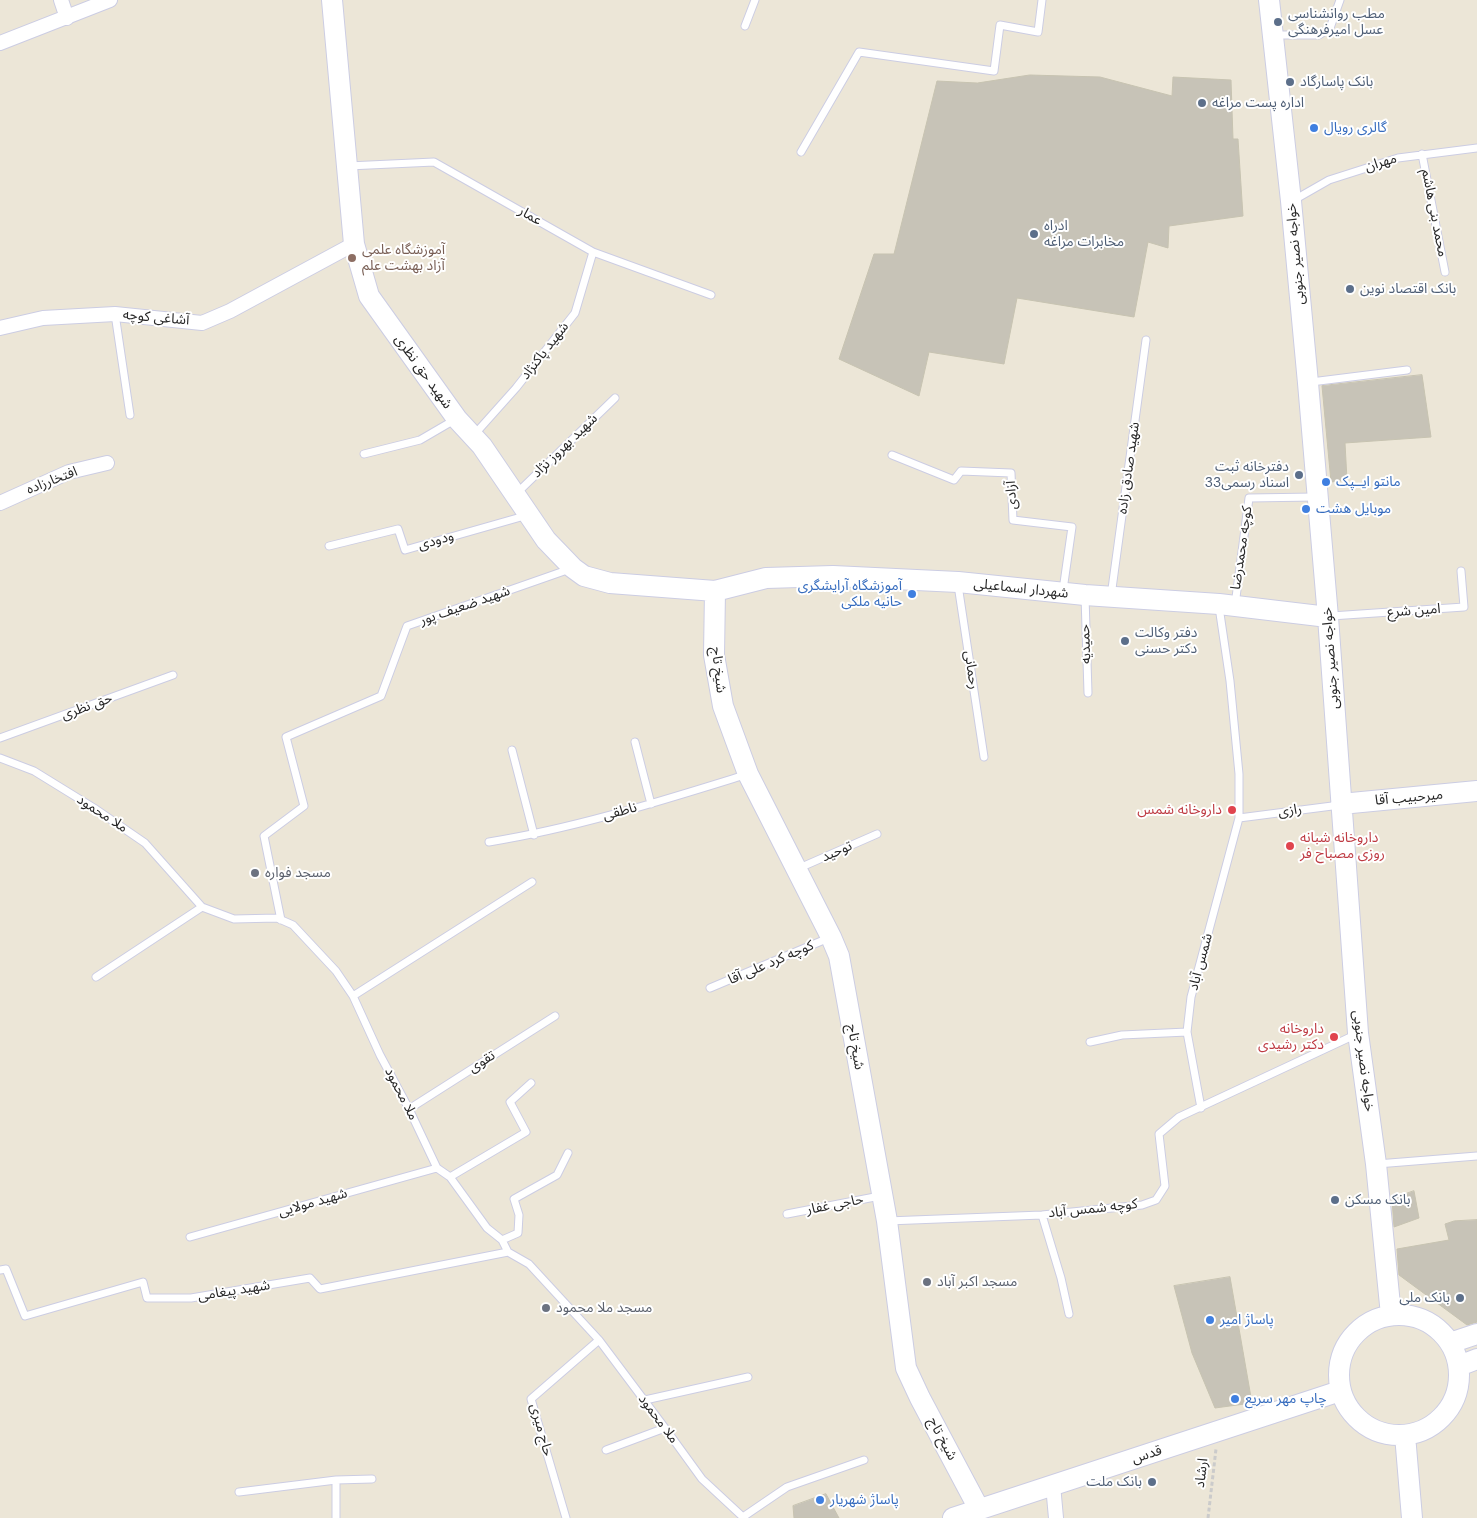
<!DOCTYPE html>
<html>
<head>
<meta charset="utf-8">
<style>
	body { margin:0 }
	canvas { display:block; background:#ece6d7 }
</style>
</head>
<body>
<canvas width="1477" height="1518"></canvas>
<script>
const g = document.querySelector('canvas').getContext('2d');
g.lineJoin = 'round';
function fill(path, color) {
  g.fillStyle = color;
  g.fill(path, 'evenodd');
}
function strokePath(path, color, width, dash) {
  g.strokeStyle = color;
  g.lineWidth = width;
  g.lineCap = dash ? 'butt' : 'round';
  g.setLineDash(dash || []);
  g.stroke(path);
}
function label(font, color, halo, rows, align = 'center') {
  g.font = font + ' "DM Sans","Noto Sans Arabic",sans-serif';
  g.lineWidth = 4;
  g.setLineDash([]);
  g.textBaseline = 'middle';
  g.strokeStyle = halo;
  g.fillStyle = color;
  for (const [text, x, y, turn = 0] of rows) {
    g.save();
    g.translate(x, y);
    g.rotate((+turn || 0) * Math.PI / 180);
    g.textAlign = isNaN(turn) ? turn : align;
    if (halo) g.strokeText(text, 0, 0);
    g.fillText(text, 0, 0);
    g.restore();
  }
}
const building = new Path2D(`
	M1030 75 1100 77 1172 96 1173 77 1231 80 1233 139H1238L1243 216 1169 226 1168 248 1148 242 1134 317 1017 298 1004 364 929 352 919 396 839 359 874 254H894L937 81 977 83Z
	M1422 375 1431 437 1345 443 1347 480 1331 482 1322 386Z
	M1414 1191 1419 1218 1394 1227 1392 1199Z
	M1477 1220V1322L1467 1325 1399 1275 1397 1249 1449 1240 1445 1224 1454 1221Z
	M1230 1277 1252 1403 1215 1408 1192 1353 1174 1286Z
	M826 1494 839 1518H794L793 1506Z`);
const path = new Path2D(`
	M1208 1518 1216 1449`);
const lane = new Path2D(`
	M745 26 755 0
	M1275 35H1319L1330 28 1340 0
	M801 152 859 52 994 71 1000 25 1038 32 1042 0
	M1422 154 1445 272
	M348 166 434 162 593 252 711 295
	M1294 200 1329 180 1398 158 1477 148
	M115 314 130 415
	M1311 382 1407 370
	M474 435 516 388 575 313 593 252
	M364 454 420 440 456 419
	M892 455 954 480 961 471 1011 473 1013 520 1072 527 1063 590
	M517 493 615 398
	M329 546 398 529 405 550 528 515
	M958 585 984 757
	M1085 596 1088 693
	M1111 596 1146 340
	M1235 605 1249 498 1315 497
	M1331 616 1464 607 1461 571
	M0 738 173 675
	M635 742 651 804
	M512 750 534 835
	M0 758 34 771 94 808 145 843 202 907 234 919 277 918 293 925 336 971 353 996 380 1055 409 1109 437 1168 450 1177 487 1228 502 1240 508 1252 529 1264 599 1340 665 1428 702 1479 744 1518
	M1239 818 1340 805
	M489 842C576 828 661 801 745 775
	M797 869 877 834
	M281 920 264 836 304 806 286 737 381 696 407 626 570 569
	M96 977 202 907
	M710 988 831 937
	M353 996 532 882
	M1090 1042 1122 1035 1187 1032
	M1201 1108 1187 1032 1191 997 1239 818V774L1230 681 1219 607
	M409 1109 555 1016
	M1377 1164 1477 1156
	M450 1177 526 1132 510 1102 531 1083
	M787 1214 880 1196
	M1042 1215 1061 1278 1069 1314
	M887 1221 1042 1215 1142 1205 1156 1200 1165 1186 1159 1134 1179 1117 1357 1034
	M190 1237 437 1168
	M502 1240 518 1233 519 1215 514 1199 557 1175 568 1153
	M0 1270 6 1269 25 1316 143 1282 147 1298H191L310 1278 320 1289 508 1252
	M645 1400 748 1377
	M606 1450 665 1428
	M336 1480V1518
	M239 1492 336 1480 372 1479
	M743 1517 787 1487 864 1460
	M566 1518 531 1399 599 1340`);
const street = new Path2D(`
	M61 0 67 18
	M0 43 110 0
	M0 328 43 318 115 314 202 323 230 311 354 244
	M0 503 69 472 107 463
	M1053 1485 1056 1518`);
const secondary = new Path2D(`
	M332 0 354 244 369 296 457 419 482 446 546 540 573 568 584 576 610 583 715 591 766 578 833 576 958 582 1085 595 1219 604 1328 617
	M1269 0 1291 201 1308 383 1328 617 1358 1033 1376 1164 1391 1315
	M715 591 714 655 723 706 748 774 831 937 839 956 887 1221 906 1368 920 1398 979 1509
	M1341 804 1477 791
	M1339 1375a60 60 0 1 1 120 0a60 60 0 1 1-120 0Z
	M1450 1343 1477 1334
	M1459 1366 1477 1359
	M1405 1435 1412 1518
	M953 1518 1340 1391`);
const markers = [
	[1278,22,5,"#5c6f8a"],
	[1290,82,5,"#5c6f8a"],
	[1202,103,5,"#5c6f8a"],
	[1314,128,5,"#3f7fe0"],
	[1034,234,5,"#5c6f8a"],
	[352,258,5,"#8d6e63"],
	[1350,289,5,"#5c6f8a"],
	[1299,475,5,"#5c6f8a"],
	[1326,482,5,"#3f7fe0"],
	[1306,509,5,"#3f7fe0"],
	[912,594,5,"#3f7fe0"],
	[1125,641,5,"#5c6f8a"],
	[1232,810,5,"#e0444e"],
	[1290,846,5,"#e0444e"],
	[255,873,5,"#6b7280"],
	[1334,1037,5,"#e0444e"],
	[1335,1200,5,"#5c6f8a"],
	[927,1282,5,"#6b7280"],
	[1460,1298,5,"#5c6f8a"],
	[546,1308,5,"#6b7280"],
	[1210,1320,5,"#3f7fe0"],
	[1235,1399,5,"#3f7fe0"],
	[1152,1482,5,"#5c6f8a"],
	[820,1500,5,"#3f7fe0"]
];
const serviceNames = [
	["مطب روانشناسی",1288,14],
	["عسل امیرفرهنگی",1288,30],
	["بانک پاسارگاد",1300,82],
	["اداره پست مراغه",1212,103],
	["ادراه",1044,226],
	["مخابرات مراغه",1044,242],
	["بانک اقتصاد نوین",1360,289],
	["دفترخانه ثبت",1289,467,"right"],
	["اسناد رسمی33",1289,483,"right"],
	["دفتر وکالت",1135,633],
	["دکتر حسنی",1135,649],
	["بانک مسکن",1345,1200],
	["بانک ملی",1450,1298,"right"],
	["بانک ملت",1142,1482,"right"]
];
const shopNames = [
	["گالری رویال",1324,128],
	["مانتو ایــپک",1336,482],
	["موبایل هشت",1316,509],
	["آموزشگاه آرایشگری",902,586,"right"],
	["حانیه ملکی",902,602,"right"],
	["پاساژ امیر",1220,1320],
	["چاپ مهر سریع",1245,1399],
	["پاساژ شهریار",830,1500]
];
const streetNames = [
	["مهران",1381,163,-17],
	["محمد بنی هاشم",1434,213,79],
	["عمار",530,216,30],
	["خواجه نصیر جنوبی",1296,254,-95],
	["آشاغی کوچه",156,318,5],
	["شهید پاکنژاد",545,351,-52],
	["شهید حق نظری",423,372,54],
	["شهید بهروز نژاد",565,446,-44],
	["شهید صادق زاده",1129,468,-82],
	["افتخارزاده",52,481,-21],
	["آزادی",1012,495,-93],
	["ودودی",436,541,-16],
	["کوچه محمدرضا",1242,548,-82],
	["شهردار اسماعیلی",1021,589,6],
	["شهید ضعیف پور",465,606,-19],
	["امین شرع",1414,611,-4],
	["حمیدیه",1086,644,-92],
	["خواجه نصیر جنوبی",1331,658,-94],
	["شیخ تاج",718,670,83],
	["رحمانی",971,670,82],
	["حق نظری",87,707,-20],
	["میرحبیب آقا",1409,798,-5],
	["رازی",1290,811,-8],
	["ناطقی",620,812,-15],
	["ملا محمود",102,814,33],
	["توحید",837,852,-24],
	["شمس آباد",1201,962,-75],
	["کوچه کرد علی آقا",771,963,-23],
	["شیخ تاج",855,1047,80],
	["خواجه نصیر جنوبی",1363,1061,83],
	["تقوی",482,1062,-32],
	["ملا محمود",401,1094,63],
	["شهید مولایی",313,1203,-16],
	["حاجی غفار",835,1205,-11],
	["کوچه شمس آباد",1093,1209,-6],
	["شهید پیغامی",234,1291,-9],
	["ملا محمود",658,1419,53],
	["حاج میری",541,1430,75],
	["شیخ تاج",942,1439,62],
	["قدس",1147,1455,-18],
	["ارشاد",1202,1473,-83]
];
const educationNames = [
	["آموزشگاه علمی",362,250],
	["آزاد بهشت علم",362,266]
];
const healthNames = [
	["داروخانه شمس",1222,810],
	["داروخانه شبانه",1300,838,"left"],
	["روزی مصباح فر",1300,854,"left"],
	["داروخانه",1324,1029],
	["دکتر رشیدی",1324,1045]
];
const worshipNames = [
	["مسجد فواره",265,873],
	["مسجد اکبر آباد",937,1282],
	["مسجد ملا محمود",556,1308]
];
fill(building, '#c7c3b7');
strokePath(building, '#c7c3b1', 1);
strokePath(lane, '#cccde3', 9);
strokePath(street, '#cccde3', 16);
strokePath(secondary, '#cccde3', 22);
strokePath(path, '#cbcbcb', 3, [4, 2.5]);
strokePath(lane, '#fff', 7);
strokePath(street, '#fff', 14);
strokePath(secondary, '#fff', 20);
for (const [x, y, r, color] of markers) {
  const dot = new Path2D();
  dot.arc(x, y, r, 0, 2 * Math.PI);
  g.fillStyle = color;
  g.fill(dot);
  strokePath(dot, '#fff', 2);
}
label('14px', '#4e5e75', '#fff', serviceNames, 'left');
label('14px', '#366cbe', '#fff', shopNames, 'left');
label('14px', '#272727', '#fff', streetNames);
label('14px', '#785e54', '#fff', educationNames, 'left');
label('14px', '#be3a42', '#fff', healthNames, 'right');
label('14px', '#5b616d', '#fff', worshipNames, 'left');
</script>
</body>
</html>
